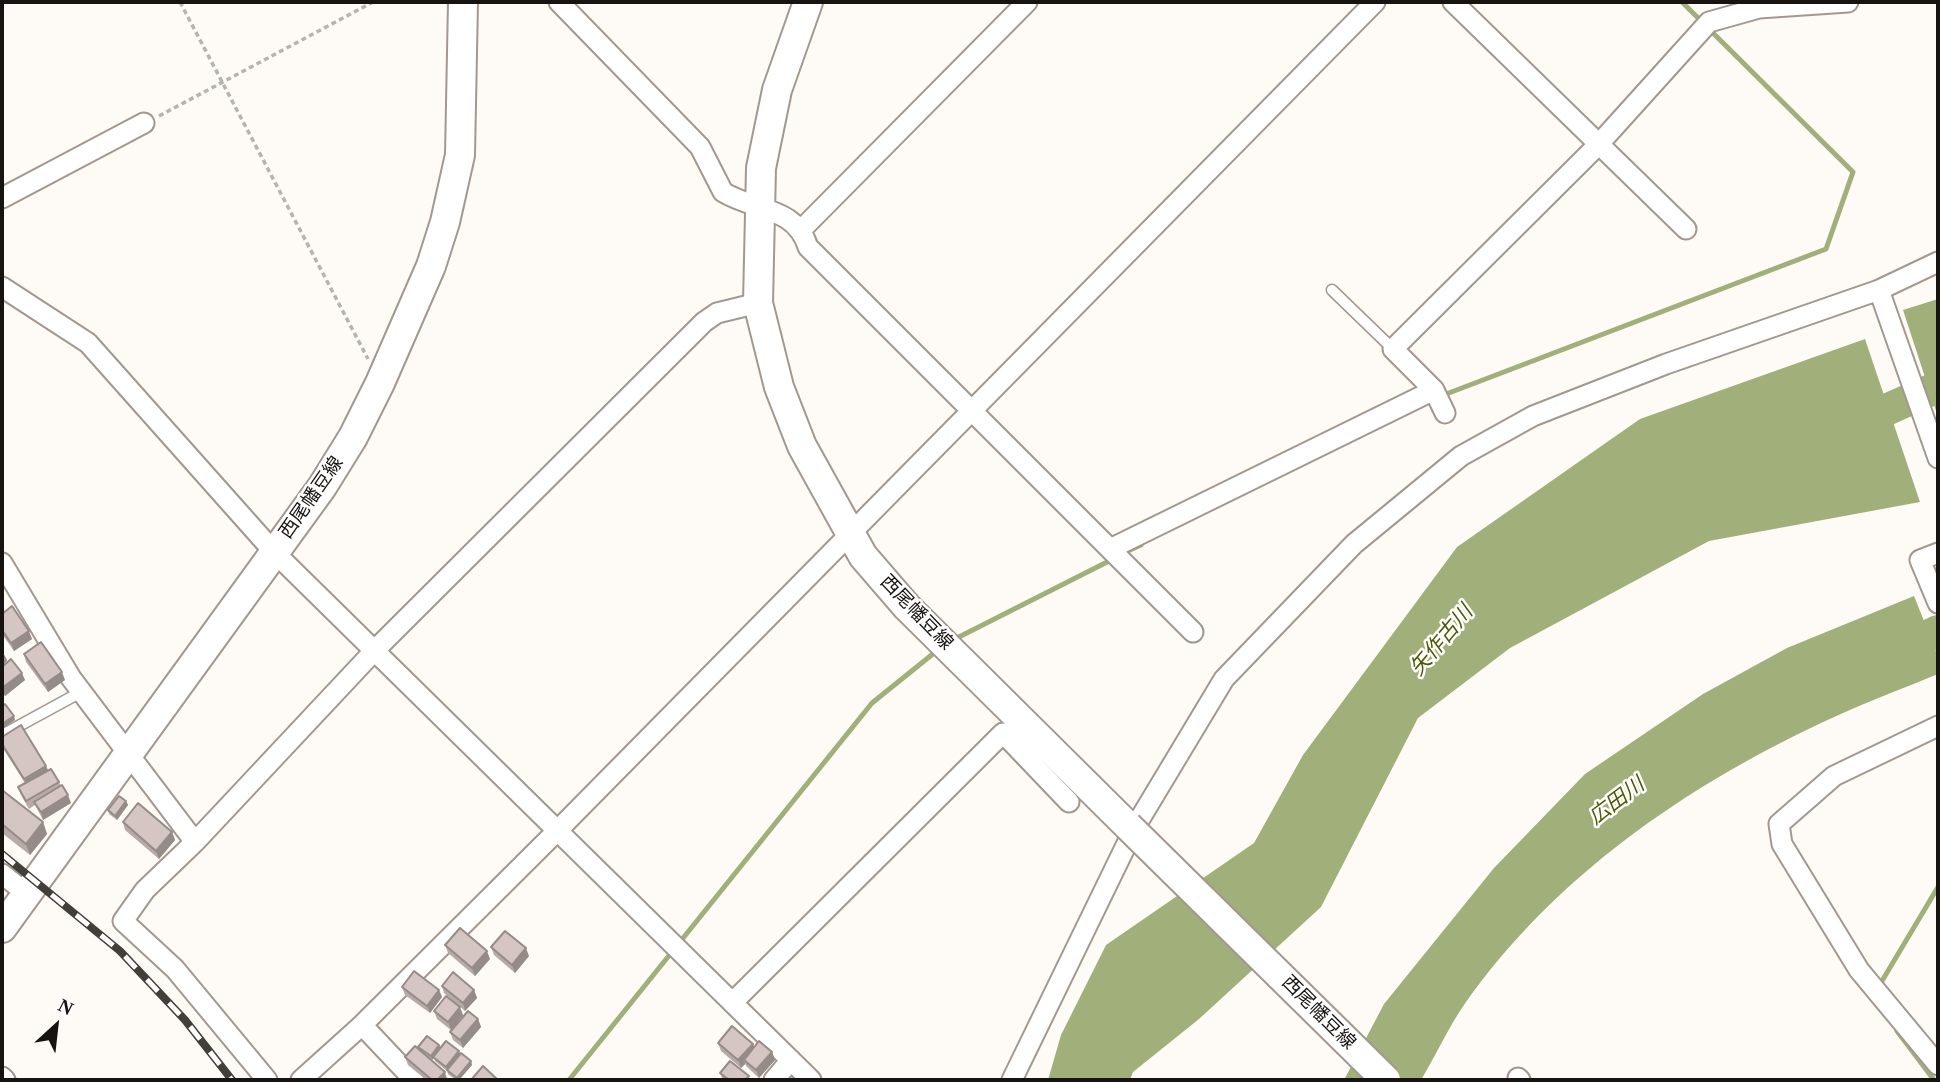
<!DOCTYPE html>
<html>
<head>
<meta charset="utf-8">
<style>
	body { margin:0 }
	#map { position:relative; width:1940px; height:1082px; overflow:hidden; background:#fefaf6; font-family:"Times New Roman",serif }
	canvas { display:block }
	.frame { position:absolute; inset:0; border:4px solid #171310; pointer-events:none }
	.north { position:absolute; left:21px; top:991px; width:70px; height:70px; -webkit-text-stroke:5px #fff; paint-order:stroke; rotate:27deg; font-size:19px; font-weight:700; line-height:28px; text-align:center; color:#171310 }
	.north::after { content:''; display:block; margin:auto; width:24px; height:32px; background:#171310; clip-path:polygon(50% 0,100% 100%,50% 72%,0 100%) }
</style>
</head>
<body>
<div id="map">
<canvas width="1940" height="1082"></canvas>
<div class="frame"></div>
<div class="north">N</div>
</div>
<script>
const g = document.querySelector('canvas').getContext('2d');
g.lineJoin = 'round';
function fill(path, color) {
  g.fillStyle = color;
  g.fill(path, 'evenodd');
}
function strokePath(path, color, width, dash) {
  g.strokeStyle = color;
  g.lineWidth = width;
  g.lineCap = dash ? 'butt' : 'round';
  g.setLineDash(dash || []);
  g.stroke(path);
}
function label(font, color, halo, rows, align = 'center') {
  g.font = font + ' "Times New Roman","Noto Sans JP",serif';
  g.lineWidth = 5;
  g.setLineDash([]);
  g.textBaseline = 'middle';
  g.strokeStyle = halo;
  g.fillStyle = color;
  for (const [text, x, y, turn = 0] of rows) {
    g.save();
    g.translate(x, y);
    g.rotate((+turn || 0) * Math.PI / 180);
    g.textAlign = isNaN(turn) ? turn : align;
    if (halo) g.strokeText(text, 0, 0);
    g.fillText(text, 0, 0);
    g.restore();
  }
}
const water = new Path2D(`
	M1938 299V417L1903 310Z
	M1865 339 1920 502 1709 541 1510 648 1418 718 1321 907 1199 1019 1133 1072 1130 1080H1048L1061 1035 1106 945 1254 843 1303 755 1457 547 1640 419Z
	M1914 596 1938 656V674C1899 690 1859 705 1821 723 1683 788 1555 877 1466 1002 1449 1026 1436 1055 1421 1080H1344L1384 1004 1494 868 1585 774 1703 694 1787 648Z`);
const stream = new Path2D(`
	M1682 2 1702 22
	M1441 396 1826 249 1853 172 1709 29
	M1121 554 1141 545
	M953 640 1113 559
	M1879 986 1938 887
	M1897 1031 1934 1080
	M569 1080 872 703 939 649`);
const river = new Path2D(`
	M1850 426 1938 387
	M1892 653 1938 631`);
const path = new Path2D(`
	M180 2 368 359
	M159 116 373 2`);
const service = new Path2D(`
	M1332 290 1393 349
	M2 735 81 692`);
const minor = new Path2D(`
	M559 2 700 147 723 192C756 212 795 206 808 247L1193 632
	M1453 2 1686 229
	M2 198 144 123
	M802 229 1027 2
	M2 287 88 343 274 552 811 1080
	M1879 290 1938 458
	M1434 390 1445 413
	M1110 549 1434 390 1393 349 1598 145 1709 22 1759 8 1848 2
	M1938 553 1920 560 1938 603
	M2 563 71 678 195 842
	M1938 726 1834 776 1779 824 1782 844 1859 970 1938 1065
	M2 874 26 893
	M733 1002 1003 733 1069 802
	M362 1025 414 1080
	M2 1077 5 1080
	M1518 1078 1520 1080
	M267 1080 175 969 123 921 145 890 195 842 376 649 704 322 717 313 758 303
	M301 1080 362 1025 558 830 1375 2
	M774 1080 791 1060
	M1012 1080 1135 827 1224 679 1354 544 1461 456 1533 416 1666 364 1879 290 1938 262`);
const secondary = new Path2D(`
	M808 2 777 90 761 168 758 303 779 387 802 446 863 556 907 607 1128 826
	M2 928 322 487 353 437 380 383 431 266 445 222 460 155 463 2`);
const rail = new Path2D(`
	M2 854 120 951 185 1020 232 1080`);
const secondaryBridge = new Path2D(`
	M1128 826 1386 1080`);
const wall = new Path2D(`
	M2 614 32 639 14 651 2 634Z
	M2 653 7 662 25 680 5 696 2 693Z
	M24 654 65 680 48 692 26 662Z
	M2 737 46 766 48 770 59 782 71 803 43 820 35 805 29 809 21 795 18 787 25 783 2 747Z
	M2 790 43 822 47 834 30 855 2 833Z
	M126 801 128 805 117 820 109 814 108 810Z
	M123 822 172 832 175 840 159 859 125 830Z
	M445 945 490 959 475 976 448 953Z
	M491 947 529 956 515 973 494 955Z
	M442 986 474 990 477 998 465 1011 444 993Z
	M402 987 439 990 442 997 430 1013 405 995Z
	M434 1011 463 1015 451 1030 437 1019Z
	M478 1019 481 1027 463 1048 453 1040 450 1032Z
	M718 1043 753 1044 754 1047 772 1052 775 1060 759 1078 747 1067 745 1064 741 1068 721 1051Z
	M439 1045 440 1048 459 1051 460 1054 471 1061 472 1065 459 1080H456L448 1074 447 1071 435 1061 434 1058 432 1060 448 1079 447 1080H426L408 1065 405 1057 419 1050 418 1047Z
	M720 1073 751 1080H723Z`);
const shadedWall = new Path2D(`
	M29 631 32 639 14 651 11 643Z
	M62 672 65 680 48 692 45 684Z
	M22 673 25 680 5 696 2 688Z
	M14 716 15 720 2 729V724Z
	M46 766 49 773 27 787 24 779Z
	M68 795 71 803 43 820 41 812Z
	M126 801 128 805 117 820 115 816Z
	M43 822 47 834 30 855 26 844Z
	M172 832 175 840 159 859 156 851Z
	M526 948 529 956 515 973 512 965Z
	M487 951 490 959 475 976 472 968Z
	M439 990 442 997 430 1013 427 1006Z
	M474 990 477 998 465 1011 463 1003Z
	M460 1007 463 1015 451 1030 448 1022Z
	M478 1019 481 1027 463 1048 460 1040Z
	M753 1044 756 1051 744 1060 745 1064 741 1068 738 1060Z
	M439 1045 441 1049 432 1060 431 1056Z
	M459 1051 460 1055 448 1071 446 1067Z
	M772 1052 775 1060 759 1078 756 1070Z
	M471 1061 472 1065 459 1080H458L457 1078Z
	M445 1072 447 1080H437Z`);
const building = new Path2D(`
	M12 606 29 631 11 643 2 630V614Z
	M41 642 62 672 45 684 24 654Z
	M2 653 6 660 2 663Z
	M11 659 22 673 2 688V667Z
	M5 704 14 716 2 724V706Z
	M21 725 46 766 24 779 2 744V737Z
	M51 769 59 782 26 801 18 787Z
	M62 785 68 795 41 812 34 802Z
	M2 790 43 822 26 844 2 824Z
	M119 796 126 801 115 816 108 810Z
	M138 803 172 832 156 851 123 822Z
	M460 928 487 951 472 968 445 945Z
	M505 931 526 948 512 965 491 947Z
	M414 971 439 990 427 1006 402 987Z
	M453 972 474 990 463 1003 442 986Z
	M446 996 460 1007 448 1022 434 1011Z
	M468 1011 478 1019 460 1040 450 1032Z
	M732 1026 753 1044 738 1060 718 1043Z
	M427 1036 439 1045 431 1056 418 1047Z
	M446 1041 459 1051 446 1067 433 1057Z
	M759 1041 772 1052 756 1070 744 1060Z
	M415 1046 445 1072 437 1080H432L405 1057Z
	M461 1053 471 1061 457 1078 447 1070Z
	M730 1061 749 1076 745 1080H729L720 1073Z
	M483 1066 498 1080H471Z`);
const streetNames = [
	["西尾幡豆線",312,498,-55],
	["西尾幡豆線",916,613,46],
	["西尾幡豆線",1318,1013,45]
];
const waterNames = [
	["矢作古川",1442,641,-50],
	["広田川",1617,802,-37]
];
fill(water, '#a1af7a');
strokePath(stream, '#a1af7a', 5);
strokePath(river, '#a1af7a', 32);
strokePath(service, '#a39890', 13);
strokePath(minor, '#a39890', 23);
strokePath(secondary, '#a39890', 32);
strokePath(path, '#b7b3b0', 3.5, [5, 3.5]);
strokePath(service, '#fff', 10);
strokePath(minor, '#fff', 19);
strokePath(secondary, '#fff', 28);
strokePath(rail, '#423e3a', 8);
strokePath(rail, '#fff', 5, [16]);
strokePath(secondaryBridge, '#a39890', 32, []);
strokePath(secondaryBridge, '#fff', 28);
fill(wall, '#b7aaa8');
fill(shadedWall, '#958b88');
fill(building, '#d5c6c3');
strokePath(building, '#958b88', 2);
label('19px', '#171310', '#fff', streetNames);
label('italic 21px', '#4c5b00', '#fff', waterNames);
</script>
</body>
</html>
